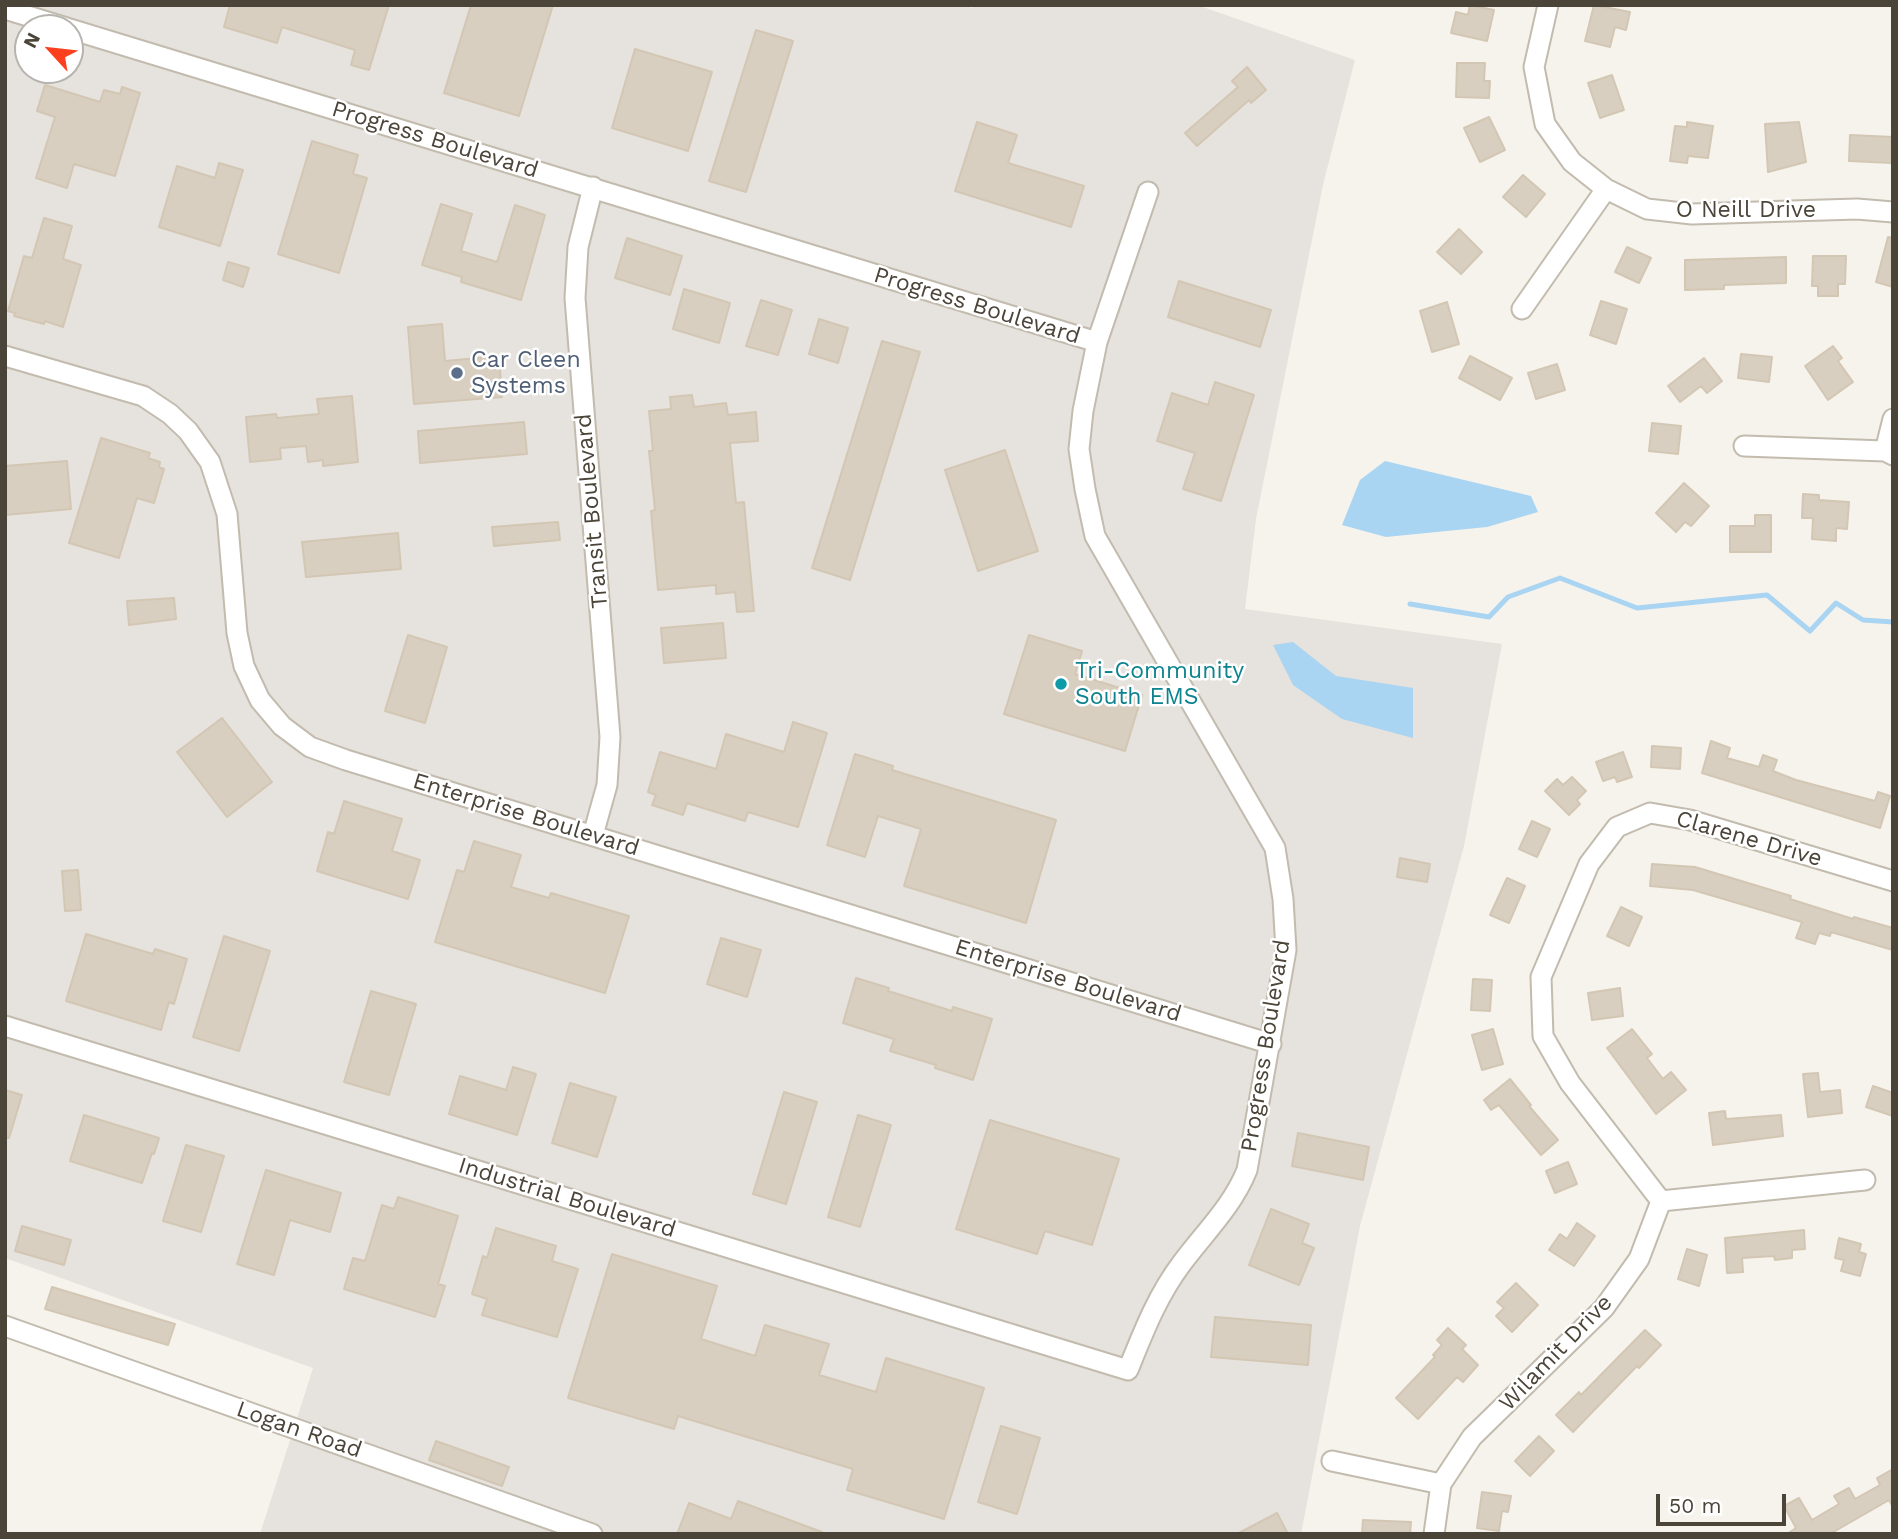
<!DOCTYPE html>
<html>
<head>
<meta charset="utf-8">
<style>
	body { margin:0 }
	#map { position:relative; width:1898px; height:1539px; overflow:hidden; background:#f6f3ec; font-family:"Work Sans",sans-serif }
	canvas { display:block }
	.frame { position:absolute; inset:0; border:7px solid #4b4439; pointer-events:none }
	.north { position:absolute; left:14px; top:14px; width:70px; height:70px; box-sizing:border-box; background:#fff; border:2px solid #b7b4b0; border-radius:50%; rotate:297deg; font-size:19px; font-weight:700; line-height:28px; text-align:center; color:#4b4439 }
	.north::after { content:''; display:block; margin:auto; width:24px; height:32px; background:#fc3f1d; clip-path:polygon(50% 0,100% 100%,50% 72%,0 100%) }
	.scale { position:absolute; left:1656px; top:1494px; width:130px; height:32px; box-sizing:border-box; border:4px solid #4b4439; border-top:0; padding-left:9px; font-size:21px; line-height:24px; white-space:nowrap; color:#4b4439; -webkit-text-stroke:5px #fff; paint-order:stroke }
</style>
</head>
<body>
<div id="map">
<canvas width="1898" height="1539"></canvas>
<div class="frame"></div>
<div class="north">N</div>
<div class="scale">50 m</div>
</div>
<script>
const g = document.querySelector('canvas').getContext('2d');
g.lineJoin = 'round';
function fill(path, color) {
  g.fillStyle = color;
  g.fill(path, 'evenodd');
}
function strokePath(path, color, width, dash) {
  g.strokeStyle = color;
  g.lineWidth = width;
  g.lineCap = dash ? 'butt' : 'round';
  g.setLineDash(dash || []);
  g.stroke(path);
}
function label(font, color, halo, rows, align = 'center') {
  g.font = font + ' "Work Sans",sans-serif';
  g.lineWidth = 5;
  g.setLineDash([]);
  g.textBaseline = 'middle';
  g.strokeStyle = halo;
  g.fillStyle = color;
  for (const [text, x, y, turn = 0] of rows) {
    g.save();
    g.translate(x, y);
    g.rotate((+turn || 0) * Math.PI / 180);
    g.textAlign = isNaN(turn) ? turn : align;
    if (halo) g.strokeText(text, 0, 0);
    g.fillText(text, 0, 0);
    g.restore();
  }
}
const industrial = new Path2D(`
	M5 5H963L972 8 973 5H1197L1355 60 1323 185 1256 519 1245 609 1502 644 1464 846 1360 1226 1301 1534H260L313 1368 5 1258ZM28 28H70V70H28Z`);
const water = new Path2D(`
	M1385 461 1531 496 1538 512 1487 527 1386 537 1342 525 1360 480Z
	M1293 642 1336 676 1413 688V738L1342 719 1293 685 1273 645Z`);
const stream = new Path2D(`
	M1410 604 1489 617 1508 597 1560 578 1637 608 1767 595 1810 631 1836 603 1863 620 1893 622`);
const building = new Path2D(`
	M230 5H389L369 70 351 65 355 50 327 41 282 27 277 43 224 27Z
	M471 5H553L519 116 444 93Z
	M1470 5 1494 10 1487 41 1451 33 1456 12 1468 15Z
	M1594 5 1630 12 1626 30 1615 27 1610 47 1585 41Z
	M756 30 793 41 746 192 709 181Z
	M635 49 712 72 688 151 612 128Z
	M1457 63H1485L1484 81H1490L1489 98 1456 97Z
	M1247 67 1266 90 1251 103 1249 100 1197 146 1185 133 1238 87 1232 81Z
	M1612 75 1624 110 1600 118 1588 83Z
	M45 85 100 102 104 90 120 94 122 87 140 93 115 176 74 164 67 188 36 178 55 117 37 111Z
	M1489 117 1505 150 1480 162 1464 128Z
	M977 122 1017 135 1008 163 1084 186 1071 227 955 191Z
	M1687 122 1713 126 1708 158 1688 156 1687 163 1670 161 1675 126 1687 127Z
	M1799 122 1806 162 1768 172 1765 124Z
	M1850 135 1893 137 1892 163 1849 161Z
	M312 141 358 155 353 174 367 178 339 273 278 254Z
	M219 163 243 170 220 246 159 227 177 166 215 178Z
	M1523 175 1545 194 1526 217 1503 197Z
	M441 204 472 214 461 251 497 262 515 205 545 215 521 300 461 282 462 277 422 265Z
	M44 218 72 226 63 259 81 265 63 327 45 321 44 324 14 316 15 313 8 311 24 256 32 258Z
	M1459 229 1482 252 1461 274 1437 252Z
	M1888 237 1893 238V287L1876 282Z
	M627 238 682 256 670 295 615 278Z
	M1627 247 1651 258 1639 283 1615 272Z
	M1813 256H1846L1845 284H1838V296H1818V286H1812Z
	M1786 257V283L1724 285V289L1685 290V260Z
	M228 262 249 268 243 287 223 280Z
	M1179 281 1271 310 1260 347 1168 317Z
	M684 289 730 303 719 343 673 329Z
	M761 300 792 310 778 355 746 346Z
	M1601 301 1627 309 1616 344 1590 335Z
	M1447 302 1459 344 1432 352 1420 311Z
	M819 319 848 328 838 363 809 354Z
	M442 324 445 361 499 356 502 397 414 404 408 327Z
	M882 341 920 352 850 580 812 568Z
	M1833 346 1842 358 1838 361 1853 382 1828 400 1805 366Z
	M1741 354 1772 357 1769 382 1738 378Z
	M1470 356 1512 378 1500 400 1459 378Z
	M1704 358 1722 381 1707 393 1701 386 1680 402 1668 386Z
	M1557 364 1565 390 1536 399 1528 373Z
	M1215 382 1254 395 1221 501 1183 489 1195 453 1157 441 1172 393 1208 405Z
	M692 395 694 407 726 403 728 415 756 412 758 441 730 443 736 503 744 502 754 611 737 612 735 592 716 594V585L658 590 651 511 655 510 649 451H653L649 411 671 409 670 397Z
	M352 396 358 462 323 466V460L308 462 306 446 280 448 281 459 250 462 246 417 276 414 277 418 319 414 317 399Z
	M524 422 527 454 420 463 418 431Z
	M1652 423 1681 426 1678 454 1649 451Z
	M101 438 150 453 148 458 160 462 159 467 164 469 154 503 137 498 119 558 69 543Z
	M1005 450 1038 551 978 571 945 470Z
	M67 461 71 509 5 515V466Z
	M1684 483 1709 506 1691 526 1685 522 1676 532 1656 513Z
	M1803 494 1819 495V500L1849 502 1847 529 1836 528V541L1812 539 1813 518H1802Z
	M1755 515H1771V552H1730V526H1755Z
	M558 522 560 540 494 546 492 527Z
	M398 533 401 569 306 577 302 542Z
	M174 598 176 619 129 625 127 601Z
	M723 623 726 658 664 663 661 628Z
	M408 635 447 647 425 723 385 711Z
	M1029 635 1082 651 1075 674 1142 695 1125 751 1004 714Z
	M222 718 272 782 227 817 177 752Z
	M793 722 827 733 798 827 748 812 745 821 687 803 683 815 652 805 656 795 648 792 660 752 716 769 726 734 784 752Z
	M1711 741 1730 748 1727 758 1759 767 1763 755 1777 760 1773 771 1796 780 1875 801 1878 792 1890 796 1880 828 1702 773Z
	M1652 746 1681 748 1680 769 1651 767Z
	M1623 752 1632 777 1617 782 1615 777 1603 781 1596 762Z
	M855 754 893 766 892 770 1056 820 1026 923 904 886 921 829 878 816 865 857 827 845Z
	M1572 777 1586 791 1577 800 1580 804 1569 815 1545 791 1557 779 1563 785Z
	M344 801 402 819 392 851 420 860 408 899 317 871 328 832 334 834Z
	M1532 821 1550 829 1537 857 1519 849Z
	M474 841 521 855 511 887 549 898 551 893 629 916 605 993 435 942 457 870 464 872Z
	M1400 858 1430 864 1427 882 1397 877Z
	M1652 864 1695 867 1791 896 1790 899 1853 919 1854 917 1893 928V950L1831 932 1830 936 1819 933 1815 944 1796 938 1802 922 1693 890 1650 886Z
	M78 870 81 910 65 911 62 871Z
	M1507 878 1525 886 1509 923 1490 915Z
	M1621 907 1642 917 1629 946 1607 936Z
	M86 934 153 954 155 949 187 959 174 1004 169 1002 161 1030 66 1001Z
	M224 936 270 951 239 1051 193 1037Z
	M721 938 761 950 747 997 707 984Z
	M856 978 889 988 888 991 952 1011 953 1007 992 1019 973 1080 935 1068 936 1065 890 1051 894 1039 843 1023Z
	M1473 979 1492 980 1490 1011 1471 1010Z
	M1620 988 1623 1016 1592 1020 1588 993Z
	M371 991 416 1004 389 1095 344 1082Z
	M1493 1029 1503 1064 1482 1070 1472 1035Z
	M1632 1029 1652 1054 1647 1058 1663 1079 1671 1072 1686 1090 1656 1114 1607 1048Z
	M513 1067 536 1074 517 1135 449 1114 460 1076 506 1090Z
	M1818 1073 1820 1092 1840 1090 1842 1113 1808 1117 1803 1074Z
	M1510 1079 1531 1105 1529 1106 1558 1140 1541 1155 1499 1105 1491 1110 1484 1100Z
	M570 1083 616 1097 597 1157 552 1143Z
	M1873 1086 1893 1093V1116L1866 1107Z
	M5 1090 22 1095 9 1138H5Z
	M784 1092 817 1102 786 1204 753 1194Z
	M1725 1111 1726 1119 1781 1115 1783 1136 1713 1145 1709 1113Z
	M84 1115 159 1138 154 1154 152 1153 142 1183 70 1161Z
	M858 1115 891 1125 860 1227 828 1217Z
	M990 1120 1119 1159 1092 1245 1045 1231 1037 1254 956 1229Z
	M1298 1133 1369 1147 1363 1180 1292 1166Z
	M186 1145 224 1156 201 1232 163 1221Z
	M1568 1162 1577 1184 1555 1193 1546 1171Z
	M266 1170 341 1193 330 1232 290 1220 274 1275 237 1264Z
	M398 1197 458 1216 438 1284 445 1286 435 1317 344 1289 353 1258 365 1261 382 1205 394 1209Z
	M1271 1209 1309 1224 1302 1243 1314 1248 1299 1285 1249 1265Z
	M1577 1223 1595 1236 1574 1266 1549 1250 1560 1234 1567 1239Z
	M22 1226 71 1240 64 1265 15 1251Z
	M496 1228 556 1246 552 1261 578 1269 557 1337 482 1315 487 1299 472 1294 483 1256 487 1258Z
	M1804 1230 1805 1249 1792 1250V1258L1775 1260 1774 1256 1742 1258 1743 1272 1727 1273 1725 1238Z
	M1839 1238 1861 1244 1859 1252 1866 1254 1860 1276 1841 1271 1844 1260 1835 1258Z
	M1687 1249 1707 1255 1699 1286 1678 1279Z
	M612 1254 717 1286 701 1339 755 1356 765 1325 829 1344 819 1375 876 1392 886 1358 984 1388 944 1519 847 1490 853 1469 678 1416 674 1429 568 1398Z
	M1516 1283 1538 1305 1512 1332 1496 1316 1504 1308 1497 1302Z
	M52 1287 175 1324 168 1345 45 1309Z
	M1215 1317 1311 1325 1308 1365 1211 1357Z
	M1448 1328 1466 1345 1462 1349 1478 1365 1463 1382 1457 1377 1418 1419 1396 1398 1435 1357 1433 1355 1442 1345 1437 1340Z
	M1645 1330 1661 1345 1639 1368 1637 1366 1573 1432 1556 1415 1579 1392 1581 1395Z
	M1001 1426 1040 1438 1017 1514 978 1502Z
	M1539 1436 1554 1451 1530 1476 1515 1461Z
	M436 1441 509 1467 502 1486 429 1460Z
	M1893 1469V1507L1889 1500 1830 1534H1787L1796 1528 1784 1506 1799 1498 1812 1520 1839 1504 1834 1496 1849 1488 1855 1499 1880 1485 1877 1478Z
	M1482 1492 1511 1496 1508 1512 1502 1511 1499 1531 1477 1528Z
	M738 1501 822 1532V1534H677L689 1503 731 1519Z
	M1277 1513 1288 1534H1237Z
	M1363 1520 1411 1522 1410 1534H1362Z`);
const minor = new Path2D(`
	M1548 5 1534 67 1545 124 1572 162 1606 189 1647 209 1692 214 1857 209 1893 212
	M5 9 67 28
	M70 29 1097 342
	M593 187 578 247 575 298 610 737 607 785 593 835
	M1522 309 1606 189
	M5 356 143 396 170 414 188 431 210 462 227 514 237 633 244 666 260 700 282 726 310 747 346 760 1271 1044
	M1744 446 1885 451 1893 455
	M1885 451 1893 419
	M5 1026 1128 1370C1143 1333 1157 1296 1182 1263 1205 1232 1232 1207 1247 1170L1286 950 1283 899 1275 848 1095 536 1085 489 1079 449 1083 411 1097 342 1148 192
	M1661 1201 1570 1083 1543 1036 1541 977 1589 864 1617 827 1650 813 1690 820 1893 881
	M5 1326 592 1534
	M1332 1461 1441 1484
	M1434 1534 1441 1484 1472 1437 1604 1308 1639 1259 1661 1201 1865 1180`);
const markers = [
	[457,373,7,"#5c6f8a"],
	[1061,684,7,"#0f9aa8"]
];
const streetNames = [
	["Progress Boulevard",435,140,17],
	["O Neill Drive",1746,210],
	["Progress Boulevard",977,306,17],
	["Transit Boulevard",592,511,-95],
	["Enterprise Boulevard",526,815,17],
	["Clarene Drive",1749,839,16],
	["Enterprise Boulevard",1068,981,17],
	["Progress Boulevard",1266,1046,-81],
	["Industrial Boulevard",567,1198,17],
	["Wilamit Drive",1556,1353,-46],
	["Logan Road",299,1430,19]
];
const serviceNames = [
	["Car Cleen",471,360],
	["Systems",471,386]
];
const cultureNames = [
	["Tri-Community",1075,671],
	["South EMS",1075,697]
];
fill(industrial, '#e6e2dd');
fill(water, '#a9d4f2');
strokePath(stream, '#a9d4f2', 5);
fill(building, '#d8cfc1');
strokePath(building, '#d3c7b4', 2);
strokePath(minor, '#c2bbae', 23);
strokePath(minor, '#fff', 19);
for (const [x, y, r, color] of markers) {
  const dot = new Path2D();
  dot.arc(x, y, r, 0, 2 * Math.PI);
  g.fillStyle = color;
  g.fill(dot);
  strokePath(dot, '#fff', 2.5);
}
label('23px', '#4b4439', '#fff', streetNames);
label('23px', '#4e5e75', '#fff', serviceNames, 'left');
label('23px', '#0d838f', '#fff', cultureNames, 'left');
</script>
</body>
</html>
